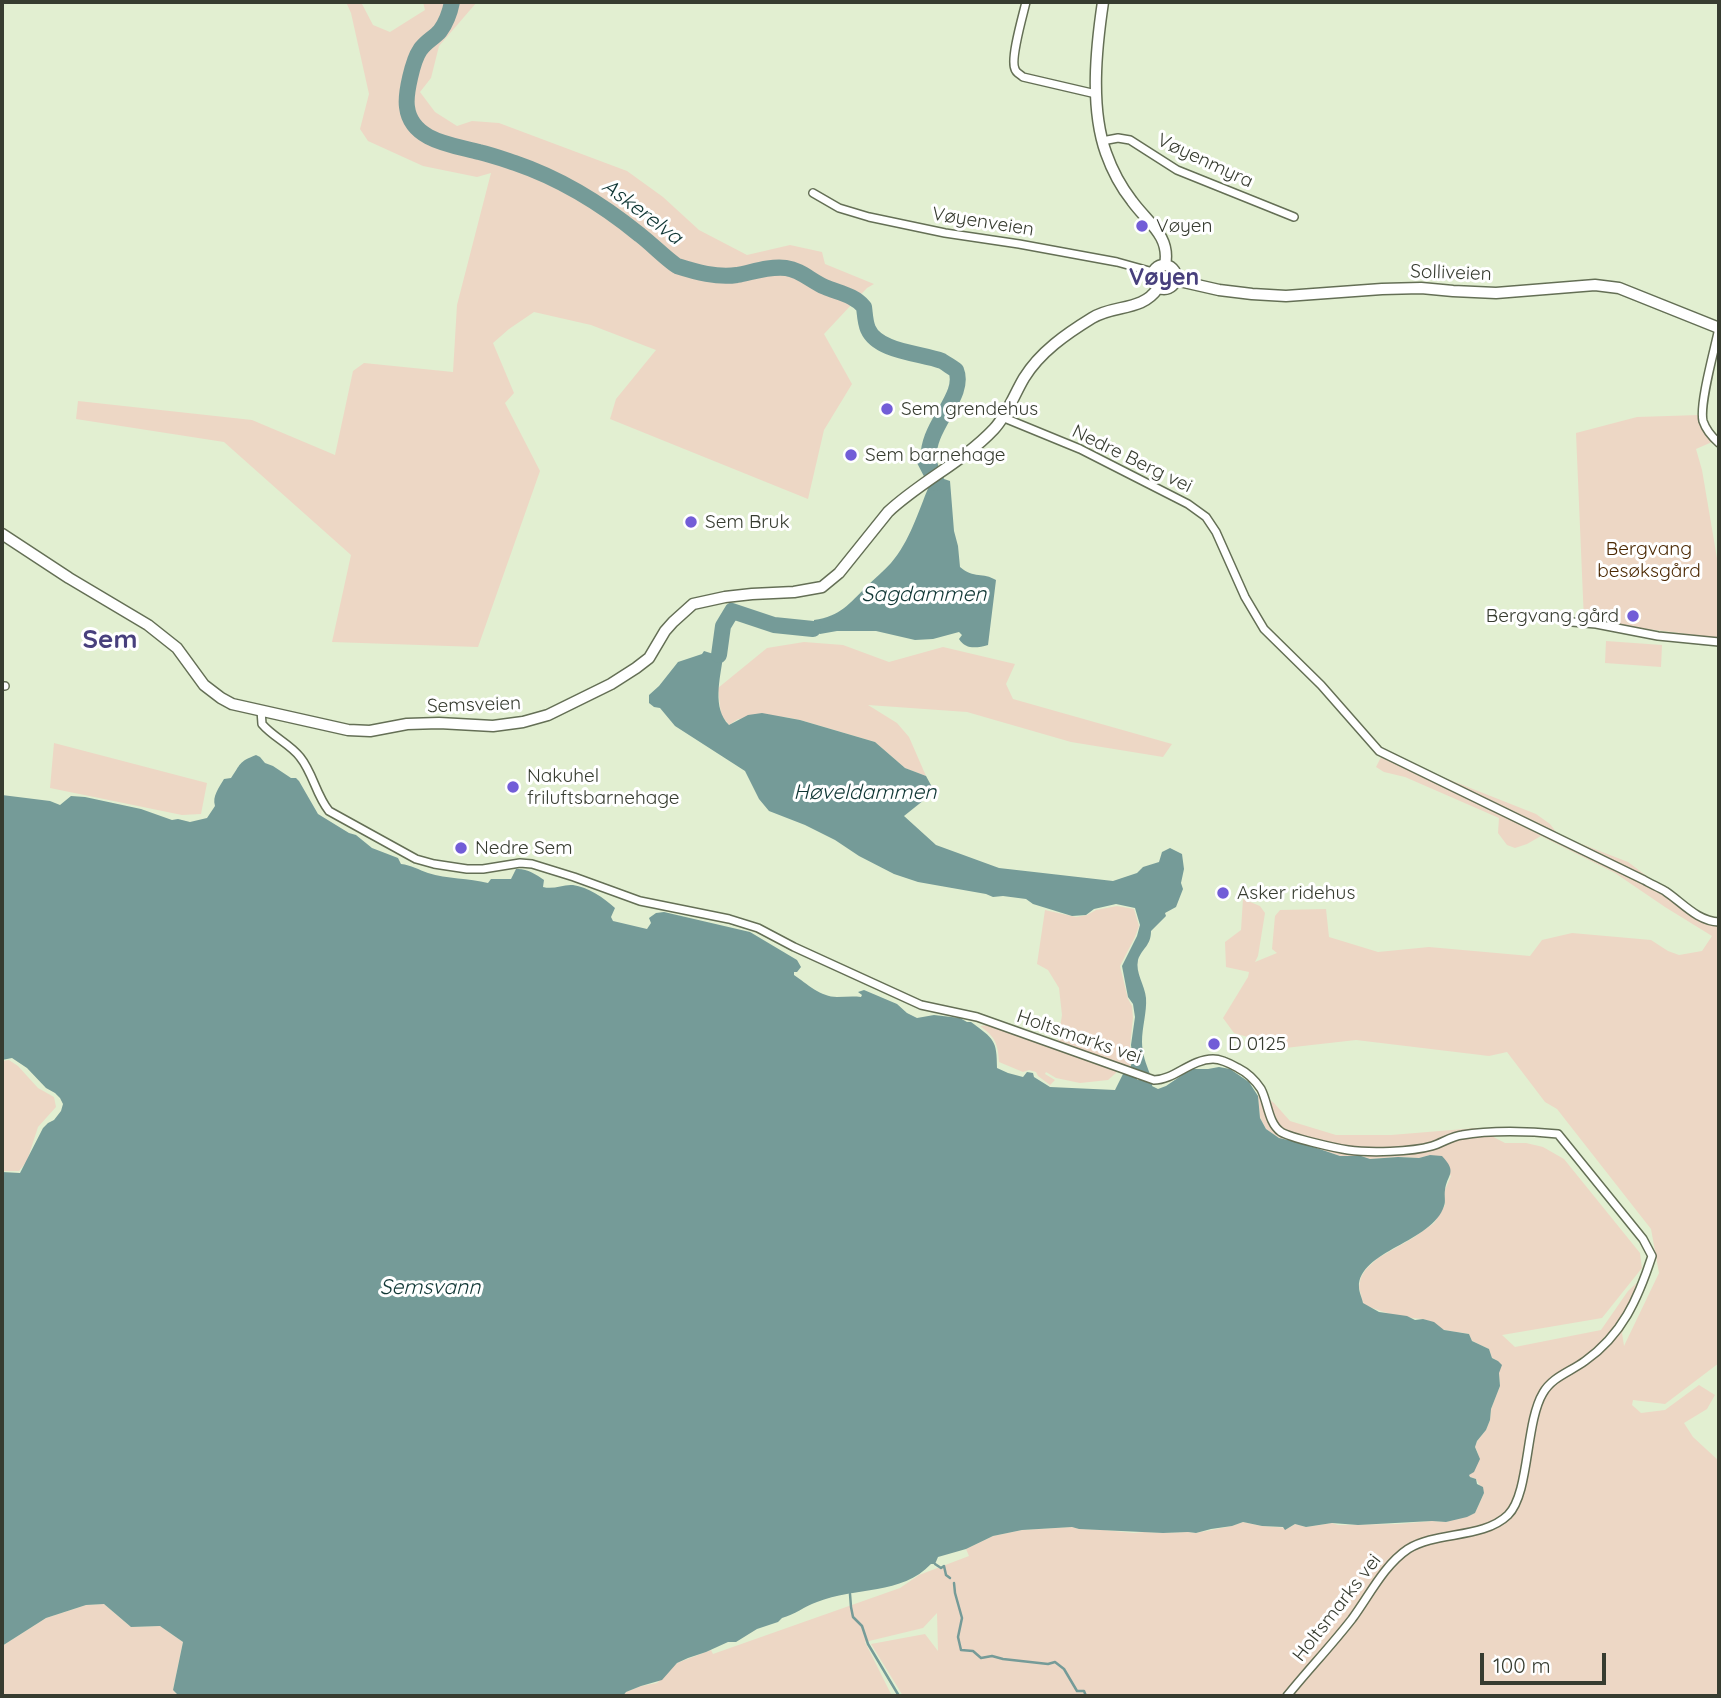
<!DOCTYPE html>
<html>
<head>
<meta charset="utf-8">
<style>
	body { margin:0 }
	#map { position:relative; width:1721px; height:1698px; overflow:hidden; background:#e2efd1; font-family:Quicksand,sans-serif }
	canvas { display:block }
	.frame { position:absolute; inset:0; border:4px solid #373c30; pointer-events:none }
	.scale { position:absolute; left:1480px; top:1653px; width:126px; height:32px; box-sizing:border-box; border:4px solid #373c30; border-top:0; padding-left:9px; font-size:21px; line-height:24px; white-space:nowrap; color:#373c30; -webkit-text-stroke:5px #fff; paint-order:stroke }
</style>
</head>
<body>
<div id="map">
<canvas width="1721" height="1698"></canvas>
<div class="frame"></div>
<div class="scale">100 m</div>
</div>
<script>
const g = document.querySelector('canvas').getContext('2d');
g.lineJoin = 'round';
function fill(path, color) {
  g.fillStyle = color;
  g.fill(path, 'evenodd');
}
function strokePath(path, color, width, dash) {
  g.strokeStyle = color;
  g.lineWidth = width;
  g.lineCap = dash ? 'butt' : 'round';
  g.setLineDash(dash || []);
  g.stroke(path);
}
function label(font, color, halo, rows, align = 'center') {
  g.font = font + ' Quicksand,sans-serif';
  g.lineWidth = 6;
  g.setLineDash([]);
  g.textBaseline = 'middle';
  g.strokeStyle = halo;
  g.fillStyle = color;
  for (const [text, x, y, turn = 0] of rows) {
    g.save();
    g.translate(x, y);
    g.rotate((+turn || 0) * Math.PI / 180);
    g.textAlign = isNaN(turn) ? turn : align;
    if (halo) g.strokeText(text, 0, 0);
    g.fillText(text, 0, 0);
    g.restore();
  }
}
const green = new Path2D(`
	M346 2H361L373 25 390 32 425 10 423 2H477L439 46 431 78 420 92 435 112 457 126 472 121 499 123 627 171 663 197 699 230 747 255 790 245 822 252 825 264 874 284 867 288 824 334 852 384 824 430 808 499 610 419 616 399 656 350 591 325 534 312 509 329 493 343 514 393 505 403 540 471 478 647 332 642 351 555 224 442 76 419 78 401 252 420 335 455 353 371 364 363 453 372 457 305 491 173 477 177 423 166 368 141 360 129 369 94 351 13Z
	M1699 415 1712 442 1696 449 1702 470 1719 570V638L1584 621 1576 433 1637 417Z
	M1606 641 1662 645 1661 667 1605 663Z
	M804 642 843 645 889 662 943 647 1015 664 1006 684 1013 699 1172 744 1163 757 1071 742 967 712 868 705 897 723 909 737 926 776 905 768 875 742 800 720 785 717 738 719 729 725 721 715 718 688 767 648Z
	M54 743 207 783 201 814 182 815 50 788Z
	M1382 755 1425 770 1536 814 1550 824 1556 832 1574 841 1628 862 1699 915 1719 920V1363L1665 1404 1633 1400 1632 1405 1641 1413 1665 1410 1699 1385 1715 1395 1707 1409 1684 1423 1693 1437 1719 1461V1696H903L871 1644 925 1634 938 1651 937 1613 923 1628 865 1642 892 1696H623L626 1692 641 1686 657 1683 677 1663 711 1650 713 1654 900 1588 919 1575 969 1556 966 1549 993 1536 1022 1530 1072 1527 1079 1529 1104 1530 1134 1533 1144 1532 1163 1533 1188 1532 1196 1533 1232 1526 1243 1522 1262 1526 1289 1528 1295 1524 1306 1527 1332 1523 1338 1525 1398 1524 1432 1521 1446 1522 1475 1513 1484 1493 1476 1479 1470 1477 1469 1475 1478 1453 1475 1447 1477 1441 1486 1430 1490 1420 1491 1409 1500 1386 1498 1361 1492 1358 1489 1349 1472 1341 1469 1334C1460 1332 1450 1332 1442 1329 1435 1326 1429 1320 1422 1319 1401 1317 1382 1313 1363 1304L1359 1287 1361 1277 1366 1269 1378 1258 1413 1238 1434 1223 1445 1205 1444 1192 1451 1176 1430 1155 1419 1158 1398 1157 1370 1159 1361 1156H1340L1302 1143 1279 1138 1266 1129 1260 1118 1258 1096H1265L1274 1103 1290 1121 1336 1135H1391L1476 1128 1505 1143H1526L1543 1147 1564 1159 1640 1253 1642 1268 1602 1318 1502 1335 1515 1347 1601 1330 1628 1291 1641 1279 1640 1296 1622 1333 1624 1346 1659 1273 1651 1229 1557 1109 1545 1102 1507 1052 1489 1056 1356 1040 1285 1048 1234 1033 1223 1018 1248 977 1249 972 1226 967 1225 942 1241 930 1243 899 1260 906 1265 913 1258 956 1255 962 1277 953 1272 949 1275 916 1280 910 1326 909 1329 937 1378 952 1429 947 1530 956 1542 940 1572 933 1651 940 1668 951 1679 955 1702 951 1712 936 1665 907 1615 873 1541 836 1527 844 1515 848 1507 845 1498 833 1499 818 1405 777 1384 772 1376 767Z
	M1117 906 1134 909 1139 926 1135 937 1120 966 1128 999 1132 1006 1133 1018 1130 1046 1132 1061 1130 1067 1058 1041 1062 1015 1059 988 1048 970 1037 964 1045 910 1076 917 1087 915 1096 910Z
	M988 1025 1011 1031 1117 1072 1108 1080 1080 1083 1056 1078 1046 1072 1045 1074 1055 1080 1050 1085 1038 1076 1036 1072 1029 1070 1023 1072 999 1062C998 1043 995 1037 980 1026Z
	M9 1060 18 1066 38 1088 54 1097 56 1107 38 1127 27 1161 19 1171H2V1061Z
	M104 1604 131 1627 160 1626 183 1642 173 1690 179 1696H2V1646L46 1618 86 1605Z`);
const water = new Path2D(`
	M916 461 937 463 944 479 950 481 954 531 958 546 960 567C974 579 983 572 996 580L988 645C977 648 966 650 959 639L962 635 959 632 933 639 915 640 876 631H837L820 634 813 629 814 620C841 616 849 604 867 586 875 578 884 571 891 563 910 541 918 512 929 486Z
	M704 651 723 657C720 679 712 708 729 725L748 715 762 713 800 720 875 742 905 768 926 776 932 787 929 796 904 816 936 845 999 868 1113 881 1137 873 1143 867 1159 862 1162 852 1170 848 1182 854 1184 869 1181 883 1183 889 1176 907 1165 913 1166 916 1151 931C1151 946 1142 948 1138 960 1135 973 1145 985 1146 998 1147 1012 1142 1027 1142 1042 1142 1053 1146 1064 1150 1074L1130 1068 1133 1060 1131 1045 1135 1017 1133 1004 1128 997 1122 966 1137 936 1140 925 1135 908 1116 904 1094 909 1086 915 1072 916 1033 904 1026 899 1003 896 993 897 986 894 918 882 894 874 859 856 835 840 805 825 769 811 759 799 745 771 675 726 660 708 654 707 649 703V695L659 686 678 662 702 654Z
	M256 755 260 757 265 763 273 766 291 778H296L299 781 318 814 349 833 356 835 372 848 398 858 401 864C411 865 419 870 428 873 447 879 469 878 488 883L491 879H511L516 869C526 868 536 874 544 880L543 887C554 890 563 884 573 885 588 887 604 898 615 908L611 917 613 921 647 929 651 923 649 918 656 913 664 912 750 932 797 960 801 967 797 972H794V975C807 984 821 997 837 997 845 997 852 996 861 997L862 995 858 992 864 990 897 1004 907 1013 917 1018 934 1015 960 1018 967 1022H971C994 1039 997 1040 997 1068L1008 1073 1023 1077 1027 1072 1033 1073 1034 1077 1050 1087 1115 1090 1124 1072 1138 1077 1137 1080H1139L1141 1078 1153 1082 1152 1086 1158 1089 1166 1086 1191 1069H1208L1219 1067 1230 1069 1249 1082 1258 1096 1260 1118 1266 1129 1279 1138 1302 1143 1340 1156H1361L1370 1159 1398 1157 1419 1158 1430 1155 1442 1156C1458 1173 1447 1174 1445 1190 1444 1195 1446 1202 1444 1206 1433 1242 1358 1251 1359 1287 1359 1292 1362 1298 1363 1303L1379 1312 1407 1316 1415 1320 1423 1319 1434 1322 1444 1330 1469 1334 1472 1341 1489 1349 1492 1358 1498 1361 1502 1365 1499 1373 1500 1386 1491 1409 1490 1420 1486 1430 1477 1441 1475 1447 1480 1459 1474 1472 1469 1475 1470 1477 1476 1479 1477 1484 1483 1487 1484 1493 1475 1513 1467 1517 1446 1522 1432 1521 1358 1525 1332 1523 1306 1527 1295 1524 1285 1530 1283 1527 1262 1526 1243 1522 1232 1526 1211 1529 1196 1533 1188 1532 1163 1533 1079 1529 1072 1527 1022 1530 993 1536 966 1549 938 1557 935 1564H931C902 1595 855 1587 817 1602 805 1606 794 1615 782 1618L778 1622 757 1629 736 1642H728L706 1652 688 1658 677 1663 662 1680 641 1686 626 1692 623 1696H179L173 1690 183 1642 160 1626 131 1627 104 1604 86 1605 46 1618 2 1646V1172L20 1173 43 1128 48 1123 54 1120 61 1111 63 1104 60 1098 55 1093 46 1088 27 1068 12 1058 2 1060V795L50 801 60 805 71 796 85 797 141 809 172 820 178 819 190 822 207 818 215 806C212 796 219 788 224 779L231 778C241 764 238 762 256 755Z`);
const stream = new Path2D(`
	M935 1564 941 1568 944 1566 946 1575 950 1578
	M954 1583 955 1593 962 1618 958 1637 961 1650 973 1651 981 1658 992 1656 1003 1659 1048 1664 1055 1662 1064 1669 1077 1691H1084L1086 1696
	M850 1594 851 1607 853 1617 862 1626 868 1644 899 1696`);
const river = new Path2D(`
	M452 2C450 12 446 23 440 31 434 38 425 42 420 50 413 60 405 94 407 107 411 141 453 145 479 152 492 155 503 159 515 163 562 179 602 204 640 235 653 245 664 257 677 266 696 272 717 278 737 275 753 272 769 266 786 268 801 270 811 281 825 287 839 293 854 295 864 307 865 314 865 322 868 329 878 352 921 353 942 361 947 364 951 367 956 370 967 397 924 427 929 462 930 469 934 476 936 483
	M719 655 723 626 732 611 774 625 813 629`);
const street = new Path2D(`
	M1026 2C1023 15 1010 59 1015 69 1016 73 1020 74 1023 77L1096 94
	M1102 141 1118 138 1130 140 1177 170 1294 217
	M813 193 839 208 869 217 945 233 1019 244 1117 262 1153 272
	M1719 328C1715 348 1699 404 1703 421 1706 430 1712 437 1719 443
	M1002 417 1080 449 1188 504 1206 517 1216 532 1245 597 1264 629 1321 685 1379 751 1644 880C1651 884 1658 887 1665 891 1683 903 1697 921 1719 922
	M1572 622 1596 624 1658 636 1719 642
	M2 686H5
	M261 710 262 724C273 737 290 744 300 757 313 773 316 795 329 811L416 859 434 864 467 869H483L520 863 532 864 574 877 640 901 729 919 758 928 794 947 921 1005 977 1017 1154 1080C1174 1080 1191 1059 1213 1059 1221 1059 1231 1064 1238 1068 1248 1073 1255 1080 1261 1089 1268 1102 1268 1123 1281 1132 1291 1138 1335 1148 1348 1150 1370 1153 1411 1152 1432 1146 1442 1143 1452 1136 1462 1135 1490 1130 1530 1131 1558 1134L1643 1239 1652 1256C1638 1299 1622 1335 1585 1361 1570 1372 1552 1377 1543 1393 1525 1423 1530 1493 1508 1515 1483 1539 1437 1531 1408 1549 1384 1565 1369 1596 1352 1619 1331 1646 1308 1670 1287 1696`);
const secondary = new Path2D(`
	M1103 2C1096 49 1090 108 1106 153 1112 170 1121 187 1132 201 1147 222 1171 236 1165 265
	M1152 277a12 12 0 1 1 24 0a12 12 0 1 1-24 0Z
	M1175 280 1219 290 1252 294 1286 296 1382 289 1421 288 1453 291 1496 293 1595 285 1619 288 1719 328
	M2 534 69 578 148 625 177 648 204 685 221 698 232 704 348 730 370 731 407 724 439 723 493 726 523 722 548 715 611 684 636 668 649 658 665 631 673 622 693 604 725 597 752 594 794 592 822 587 839 573 888 512C921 481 963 462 994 429 1007 415 1014 395 1024 378 1040 352 1066 334 1092 318 1114 304 1142 312 1158 288`);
const markers = [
	[1142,226,7,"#725dd7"],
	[887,409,7,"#725dd7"],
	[851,455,7,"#725dd7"],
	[691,522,7,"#725dd7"],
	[1633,616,7,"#725dd7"],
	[513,787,7,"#725dd7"],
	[461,848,7,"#725dd7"],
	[1223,893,7,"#725dd7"],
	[1214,1044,7,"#725dd7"]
];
const streetNames = [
	["Vøyenmyra",1205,161,25],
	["Vøyenveien",983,222,9],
	["Solliveien",1451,273,2],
	["Nedre Berg vei",1132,459,26],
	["Semsveien",474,705,-2],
	["Holtsmarks vei",1079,1037,19],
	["Holtsmarks vei",1337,1608,-52]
];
const poiNames = [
	["Vøyen",1156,226],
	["Sem grendehus",901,409],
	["Sem barnehage",865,455],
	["Sem Bruk",705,522],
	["Bergvang gård",1619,616,"right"],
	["Nakuhel",527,776],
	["friluftsbarnehage",527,798],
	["Nedre Sem",475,848],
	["Asker ridehus",1237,893],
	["D 0125",1228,1044]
];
const parkNames = [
	["Bergvang",1649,549],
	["besøksgård",1649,571]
];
const waterNames = [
	["Askerelva",642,212,37],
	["Sagdammen",924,595],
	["Høveldammen",865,793],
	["Semsvann",430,1288]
];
const quarterNames = [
	["Vøyen",1164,278]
];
const districtNames = [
	["Sem",110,640]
];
fill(green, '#edd7c5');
fill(water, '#759b98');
strokePath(stream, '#759b98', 2.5);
strokePath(river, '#759b98', 16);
strokePath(street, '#646f55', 10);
strokePath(secondary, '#646f55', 13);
strokePath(street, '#fff', 7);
strokePath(secondary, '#fff', 10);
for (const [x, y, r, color] of markers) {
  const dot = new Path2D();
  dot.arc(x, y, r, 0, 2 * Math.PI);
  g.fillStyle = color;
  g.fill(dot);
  strokePath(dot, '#fff', 2.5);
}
label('19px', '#373c30', '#fff', streetNames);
label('19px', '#373c30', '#fff', poiNames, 'left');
label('19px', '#4c2903', '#fff', parkNames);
label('italic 21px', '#103735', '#fff', waterNames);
label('bold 23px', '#48407d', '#fff', quarterNames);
label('bold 26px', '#48407d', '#fff', districtNames);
</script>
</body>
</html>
